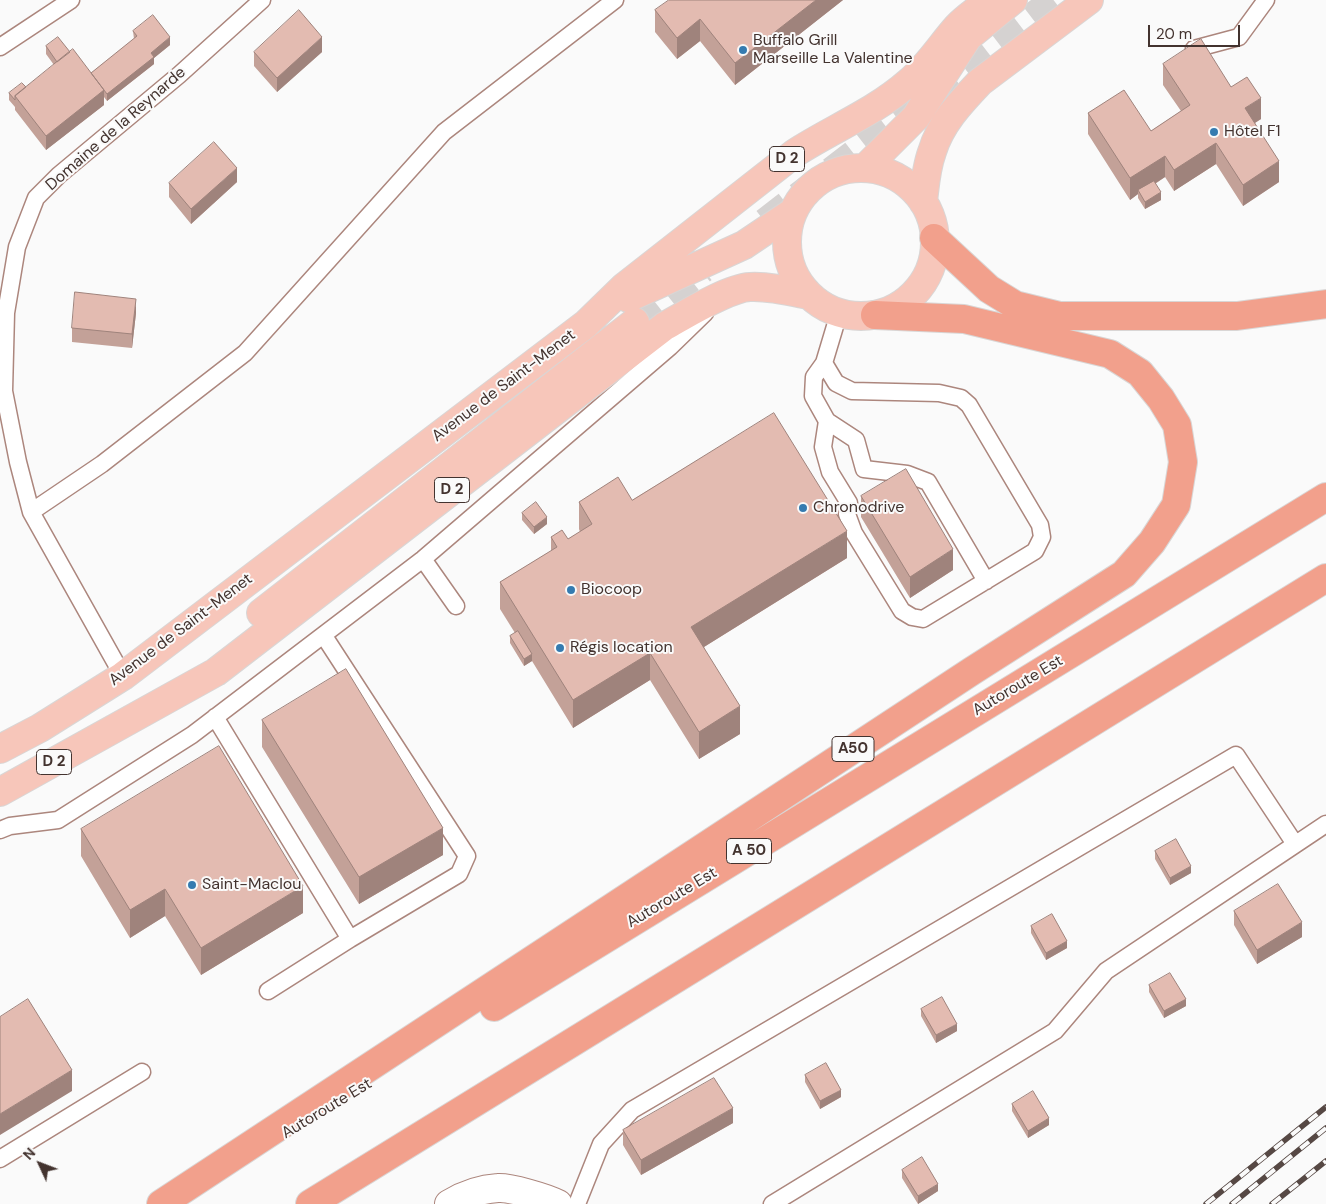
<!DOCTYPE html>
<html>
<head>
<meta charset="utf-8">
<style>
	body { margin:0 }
	#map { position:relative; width:1326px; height:1204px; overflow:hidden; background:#fafafa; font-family:"DM Sans",sans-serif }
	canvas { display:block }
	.north { position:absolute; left:15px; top:1139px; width:50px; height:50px; -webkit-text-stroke:4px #fafafa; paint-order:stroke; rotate:313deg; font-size:14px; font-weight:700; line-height:20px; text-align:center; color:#43332f }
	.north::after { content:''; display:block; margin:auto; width:18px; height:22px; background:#43332f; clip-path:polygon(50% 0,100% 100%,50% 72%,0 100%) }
	.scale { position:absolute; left:1148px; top:25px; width:92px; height:22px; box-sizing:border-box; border:2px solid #43332f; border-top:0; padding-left:6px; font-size:15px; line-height:18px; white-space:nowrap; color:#43332f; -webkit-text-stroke:4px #fafafa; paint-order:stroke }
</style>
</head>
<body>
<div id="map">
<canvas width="1326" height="1204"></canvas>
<div class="north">N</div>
<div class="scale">20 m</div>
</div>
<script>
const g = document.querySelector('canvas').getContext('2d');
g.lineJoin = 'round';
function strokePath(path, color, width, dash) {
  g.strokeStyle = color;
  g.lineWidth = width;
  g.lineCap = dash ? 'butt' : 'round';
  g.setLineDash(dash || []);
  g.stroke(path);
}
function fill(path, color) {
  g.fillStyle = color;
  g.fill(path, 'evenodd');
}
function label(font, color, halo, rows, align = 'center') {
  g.font = font + ' "DM Sans",sans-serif';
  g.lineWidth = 4;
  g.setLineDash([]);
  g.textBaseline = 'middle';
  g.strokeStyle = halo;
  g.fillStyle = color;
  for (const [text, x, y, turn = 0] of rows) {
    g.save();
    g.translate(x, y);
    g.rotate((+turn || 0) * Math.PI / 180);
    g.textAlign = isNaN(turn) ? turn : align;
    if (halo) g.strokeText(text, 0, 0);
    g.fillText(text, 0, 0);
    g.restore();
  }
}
const primaryTunnel = new Path2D(`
	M765 222 1054 0
	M635 322 703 269`);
const lane = new Path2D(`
	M0 47 71 0
	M1194 49 1239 37 1266 0
	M824 363 836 383 852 391 939 393 961 398 969 405 1040 525 1042 537 1035 551 923 619 912 617 902 611 854 533 847 514 849 503 830 472 823 447 827 421 813 396 814 377Z
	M824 363 839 313
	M827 421 856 440 864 469 907 474 928 482 986 581
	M31 512 102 464 245 353 444 132 615 0
	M423 559 456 606
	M123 676 31 512 18 462 4 391 6 313 17 247 36 198 59 175 179 75 262 0
	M215 717 350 939
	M0 830 10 826 58 820 192 735 423 559 670 347 705 313
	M268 991 350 939 459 874 467 856 324 636
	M0 1159 142 1072
	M577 1204 601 1144 632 1110 1236 755 1295 844
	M772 1204 1055 1031 1106 971 1326 824`);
const street = new Path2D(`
	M449 1204C464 1195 481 1189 498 1188 509 1187 547 1198 558 1204`);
const primary = new Path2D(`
	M865 168 916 117 968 37 1013 0
	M787 242a74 74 0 1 1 148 0a74 74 0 1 1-148 0Z
	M923 202C925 185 926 168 932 152 940 124 961 102 980 82L1089 0
	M628 298 744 245 793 212
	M261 613 635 322
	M0 749 40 728 123 676 586 324 624 287 795 153C832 129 875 112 909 82 928 66 941 45 957 27 966 17 979 9 990 0
	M0 792 216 672 665 326C685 315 728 288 750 287 769 286 789 291 808 295`);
const highway = new Path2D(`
	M934 238 989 289 1015 305 1060 316H1237L1326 304
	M494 1007 1326 497
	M161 1204 972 671 1124 574 1152 542 1176 505 1183 462 1177 425 1161 399 1140 373 1110 354 964 319 875 315
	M310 1204 1326 578`);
const rail = new Path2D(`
	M1206 1204 1326 1107
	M1232 1204 1326 1128
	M1272 1204 1326 1161`);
const wall = new Path2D(`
	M843 0 735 85 700 41 677 59 655 32V10Z
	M133 31 170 45 154 58V64L107 101 104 97V105L46 150 15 110V107L9 100V93L26 87 54 65 46 54V46L70 52 91 73 134 39Z
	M254 52H322L277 92 254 66Z
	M1163 64 1231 87 1261 119 1255 123 1279 182 1243 206 1216 164 1174 191 1165 177 1155 184 1161 200 1145 209 1138 198V194L1130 200 1088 134V113L1151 131 1181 111 1163 85Z
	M237 182 191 224 169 197V183Z
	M136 313 132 348 72 342V328Z
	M861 496 953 570 910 598 861 517Z
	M632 500 847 558 704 647 740 734 699 759 650 680 573 728 532 661 524 666 510 643V636L515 633 500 609V582L551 551V537L568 539 580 532 579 529V502Z
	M522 513 547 524 534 534 522 520Z
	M262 720 443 855 359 904 262 747Z
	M81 829 303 913 201 975 165 916 130 938 81 856Z
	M1155 851 1191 873 1170 885 1155 859Z
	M1234 911 1302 937 1257 964 1234 925Z
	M1031 926 1067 948 1046 960 1031 933Z
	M1149 985 1186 1006 1164 1018 1149 992Z
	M921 1009 957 1031 936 1043 921 1016Z
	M805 1075 841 1097 820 1109 805 1082Z
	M1012 1104 1049 1125 1028 1138 1012 1111Z
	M733 1123 641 1175 623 1145V1130Z
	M902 1170 938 1191 918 1204 902 1178Z`);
const shadedWall = new Path2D(`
	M816 0H843L735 85V63Z
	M700 19V41L677 59V38Z
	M170 37V45L154 58V64L107 101V94L151 53Z
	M322 37V52L277 92V78Z
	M104 90V105L46 150V136Z
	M1261 98V119L1245 129V108Z
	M1216 143V164L1174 191V170Z
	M1165 156V177L1140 193 1138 190V194L1130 200V178Z
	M1279 161V182L1243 206V185Z
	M237 168V182L191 224V209Z
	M1161 192V200L1145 209V202Z
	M136 299V313L132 348V334Z
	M547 517V524L534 534V527Z
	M847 531V558L691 655V627Z
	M953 549V570L910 598V577Z
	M650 653V680L573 728V700Z
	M532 654V661L524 666V659Z
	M740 706V734L699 759V732Z
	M443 828V855L359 904V877Z
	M1191 866V873L1170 885V878Z
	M303 886V913L201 975V948Z
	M165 889V916L130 938V910Z
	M1302 922V937L1257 964V950Z
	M1067 941V948L1046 960V953Z
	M1186 999V1006L1164 1018V1011Z
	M957 1024V1031L936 1043V1035Z
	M72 1070V1091L0 1135V1114Z
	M841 1090V1097L820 1109V1101Z
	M733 1108V1123L641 1175V1160Z
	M1049 1118V1125L1028 1138V1131Z
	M938 1184V1191L918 1204V1196Z`);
const building = new Path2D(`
	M669 0H816L735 63 700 19 677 38 655 10Z
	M299 10 322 37 277 78 254 52Z
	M153 15 170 37 151 53 154 57 107 94 91 73 137 36 133 31Z
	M58 37 70 52 57 62 46 46Z
	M1201 39 1231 87 1247 77 1261 98 1245 108 1279 161 1243 185 1216 143 1174 170 1165 156 1130 178 1088 113 1124 90 1151 131 1190 105 1163 64Z
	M73 49 104 90 46 136 15 96Z
	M22 83 26 87 15 96V100L9 93Z
	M214 142 237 168 191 209 169 183Z
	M1154 181 1161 192 1145 202 1138 190Z
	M75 292 136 299 132 334 72 328Z
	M774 413 847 531 691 627 740 706 699 732 650 653 573 700 500 582 557 547 551 537 562 530 568 539 592 524 579 502 618 477 632 500Z
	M906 469 953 549 910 577 861 496Z
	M536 502 547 517 534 527 522 513Z
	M518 631 532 654 524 659 510 636Z
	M346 669 443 828 359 877 262 720Z
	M219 746 303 886 201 948 165 889 130 910 81 829Z
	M1176 839 1191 866 1170 878 1155 851Z
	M1278 884 1302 922 1257 950 1234 911Z
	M1052 914 1067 941 1046 953 1031 926Z
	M1170 973 1186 999 1164 1011 1149 985Z
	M942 997 957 1024 936 1035 921 1009Z
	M28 999 72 1070 0 1114V1017Z
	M826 1063 841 1090 820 1101 805 1075Z
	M714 1078 733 1108 641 1160 623 1130Z
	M1033 1091 1049 1118 1028 1131 1012 1104Z
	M922 1157 938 1184 918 1196 902 1170Z`);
const markers = [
	[743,50,5,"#357bb0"],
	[1214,132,5,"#357bb0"],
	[803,508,5,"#357bb0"],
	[571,590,5,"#357bb0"],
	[560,648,5,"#357bb0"],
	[192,885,5,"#357bb0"]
];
const shields = [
	[787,159,35],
	[452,490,35],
	[853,749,42],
	[54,762,35],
	[749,851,45]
];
const shieldNames = [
	["D 2",787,159],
	["D 2",452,490],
	["A50",853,749],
	["D 2",54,762],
	["A 50",749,851]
];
const poiNames = [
	["Buffalo Grill",753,41],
	["Marseille La Valentine",753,59],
	["Hôtel F1",1224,132],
	["Chronodrive",813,508],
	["Biocoop",581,590],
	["Régis location",570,648],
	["Saint-Maclou",202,885]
];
const streetNames = [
	["Domaine de la Reynarde",116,129,-41],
	["Avenue de Saint-Menet",504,386,-37],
	["Avenue de Saint-Menet",181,630,-37],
	["Autoroute Est",1018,686,-31],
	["Autoroute Est",672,898,-31],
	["Autoroute Est",327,1109,-31]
];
strokePath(primaryTunnel, '#d5d2d1', 28, [28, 14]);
strokePath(lane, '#ac867d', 19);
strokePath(street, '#ac867d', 30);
strokePath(primary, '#d9d6d5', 30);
strokePath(highway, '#d9d6d5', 30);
strokePath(lane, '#fff', 16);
strokePath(street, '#fff', 28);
strokePath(primary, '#f7c6ba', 28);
strokePath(highway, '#f2a08c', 28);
strokePath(rail, '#564844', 5.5);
strokePath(rail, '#fafafa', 4, [11]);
fill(wall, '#c3a198');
fill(shadedWall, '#9f837c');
fill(building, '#e3bbb1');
strokePath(building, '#9f837c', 1);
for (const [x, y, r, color] of markers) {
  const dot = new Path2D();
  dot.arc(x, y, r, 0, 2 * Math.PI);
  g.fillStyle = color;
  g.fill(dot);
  strokePath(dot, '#fafafa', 2);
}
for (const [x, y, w] of shields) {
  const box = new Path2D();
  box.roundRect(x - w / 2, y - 12.5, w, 25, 4);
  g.fillStyle = '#fafafa';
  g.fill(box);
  strokePath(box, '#43332f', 1);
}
label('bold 15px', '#43332f', null, shieldNames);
label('16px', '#43332f', '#fafafa', poiNames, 'left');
label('16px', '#43332f', '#fafafa', streetNames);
</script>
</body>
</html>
